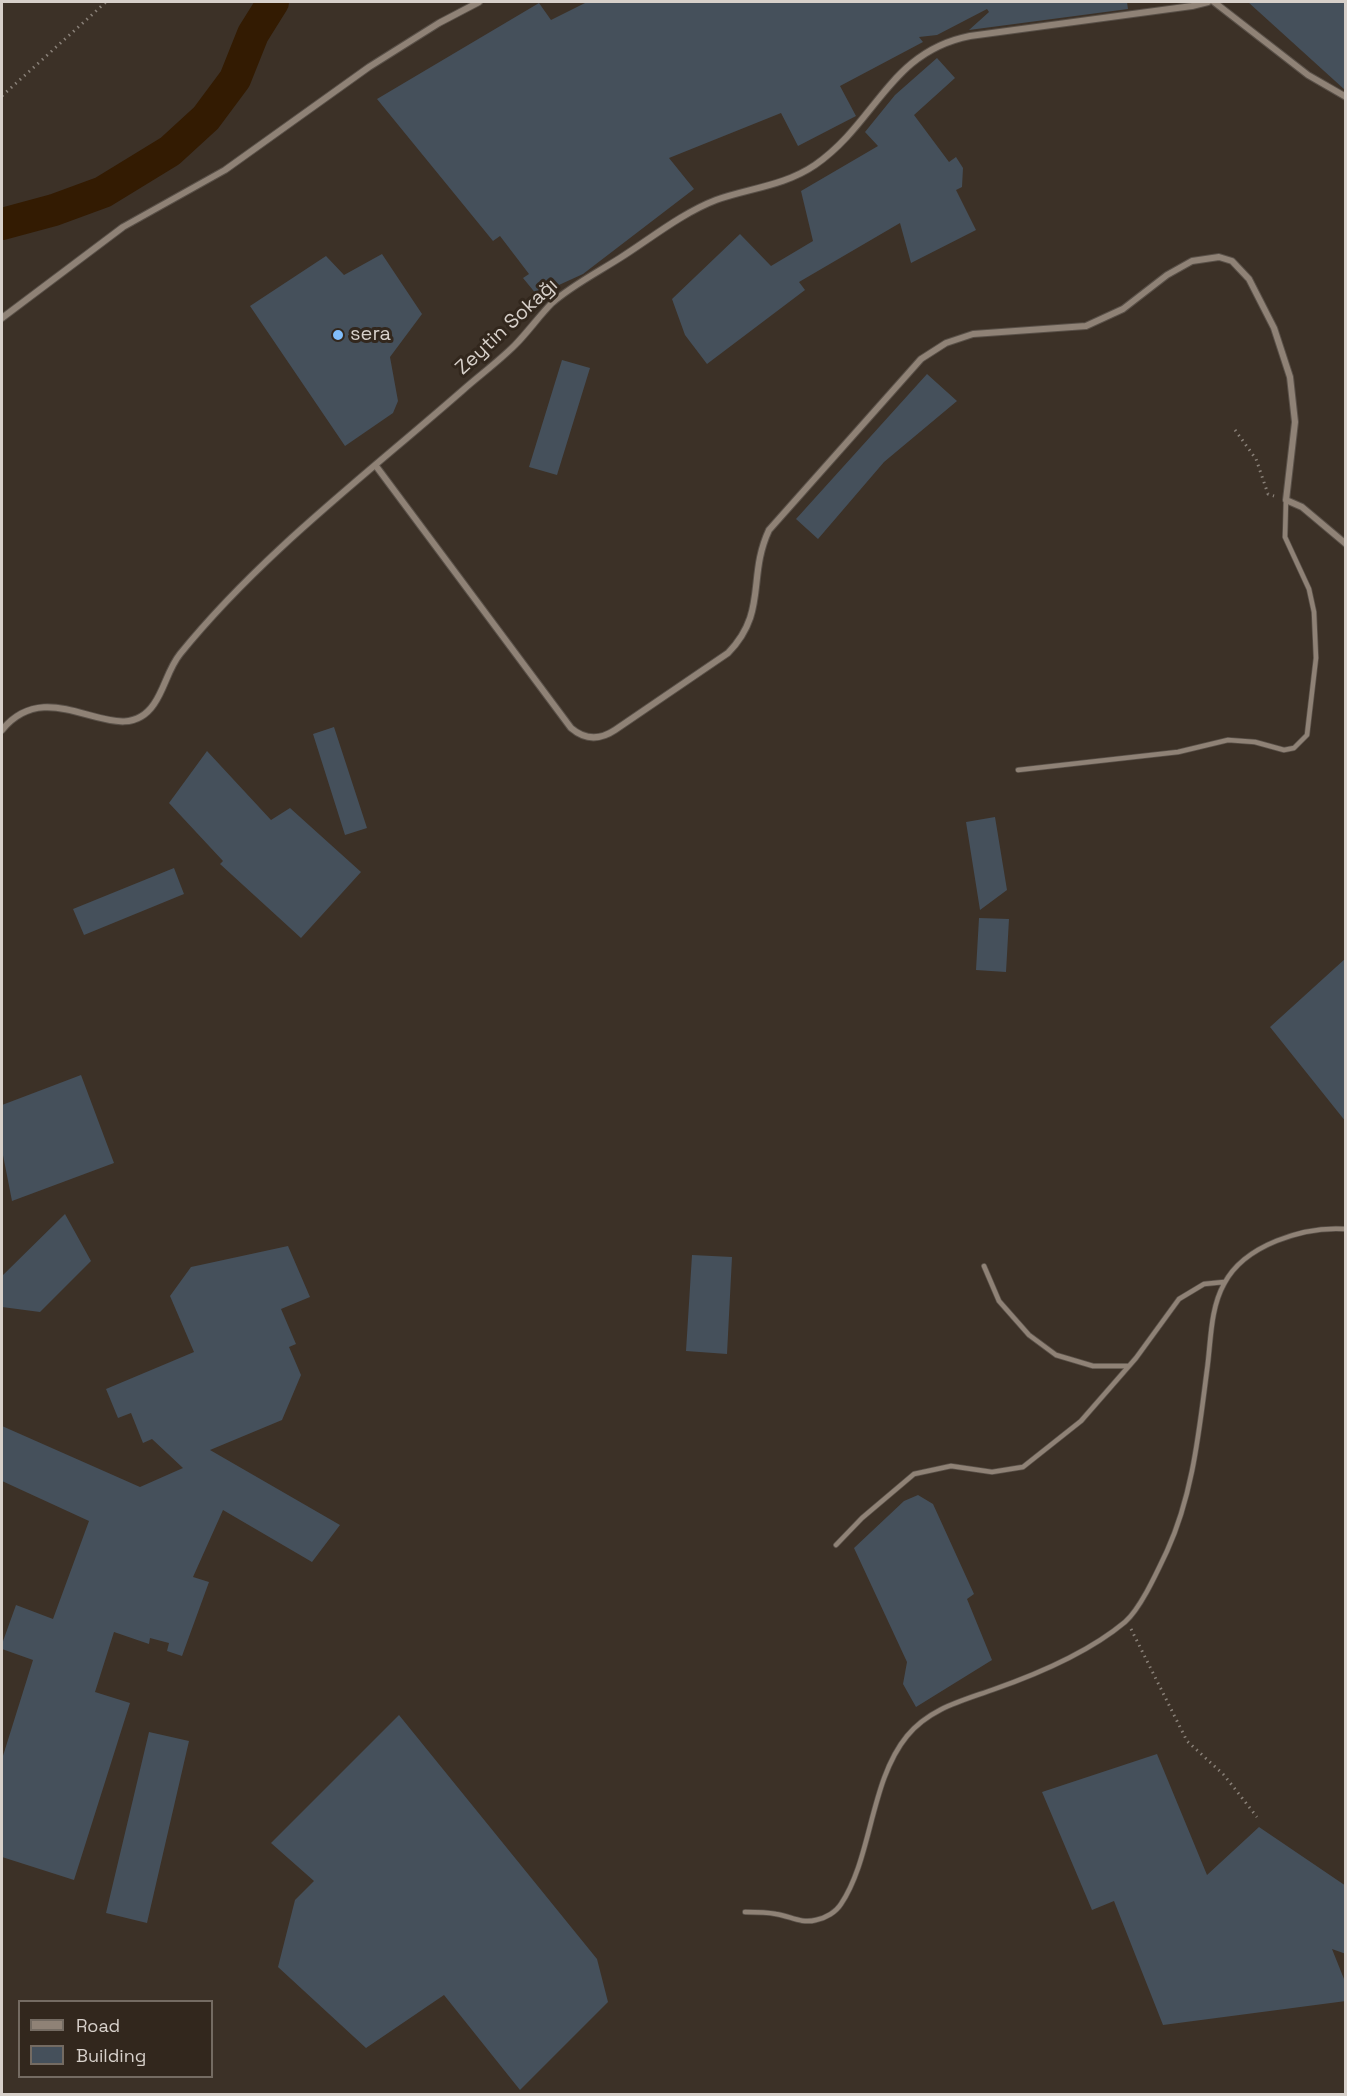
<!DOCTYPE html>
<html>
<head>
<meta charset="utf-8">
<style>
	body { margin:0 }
	#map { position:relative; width:1347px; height:2096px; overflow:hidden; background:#3c3127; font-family:"Space Grotesk",sans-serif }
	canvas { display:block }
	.frame { position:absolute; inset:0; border:3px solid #d7d0ca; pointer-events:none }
	.legend { position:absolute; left:18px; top:2000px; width:195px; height:78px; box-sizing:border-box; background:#32271d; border:2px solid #746b62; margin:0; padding:8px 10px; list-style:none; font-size:18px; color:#d7d0ca }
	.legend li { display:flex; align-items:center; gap:12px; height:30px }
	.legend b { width:30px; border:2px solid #746b62 }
</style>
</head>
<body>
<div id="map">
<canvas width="1347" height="2096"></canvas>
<div class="frame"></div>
<ul class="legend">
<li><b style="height:8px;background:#8f8276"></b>Road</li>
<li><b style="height:16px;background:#45505b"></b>Building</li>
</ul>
</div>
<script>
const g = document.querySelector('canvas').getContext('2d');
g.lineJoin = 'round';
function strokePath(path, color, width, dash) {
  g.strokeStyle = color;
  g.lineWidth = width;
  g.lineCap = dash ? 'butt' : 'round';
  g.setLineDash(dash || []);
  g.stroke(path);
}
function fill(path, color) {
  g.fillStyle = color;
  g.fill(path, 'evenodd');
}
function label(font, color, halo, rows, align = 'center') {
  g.font = font + ' "Space Grotesk",sans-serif';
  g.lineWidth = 6;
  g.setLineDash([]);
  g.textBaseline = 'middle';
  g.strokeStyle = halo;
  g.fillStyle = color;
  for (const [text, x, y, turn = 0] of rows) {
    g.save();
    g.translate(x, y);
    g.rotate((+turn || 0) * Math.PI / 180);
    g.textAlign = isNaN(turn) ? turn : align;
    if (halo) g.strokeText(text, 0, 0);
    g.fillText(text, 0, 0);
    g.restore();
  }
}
const river = new Path2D(`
	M2 224 54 210 103 192 170 151 206 118 235 79 253 34 273 2`);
const building = new Path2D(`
	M587 2H1127L1128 9 969 30 989 12 987 9 937 35 919 37 923 42 840 86 856 116 798 146 781 113 669 158 694 189 583 274 537 295 523 278 529 274 500 236 493 241 377 99 539 3 551 20Z
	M1248 2H1346V91L1345 90Z
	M937 58 955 78 914 115 949 162 956 157 963 168 962 187 956 190 976 230 911 263 900 223 799 282 805 290 707 364 685 335 672 299 740 234 771 266 813 241 801 191 878 146 865 132 895 95Z
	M382 254 422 314 390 357 398 401 393 413 345 446 250 306 326 256 344 275Z
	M562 360 590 368 557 475 529 467Z
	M927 374 957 401 884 462 818 539 796 519Z
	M334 727 367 828 345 835 313 734Z
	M207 751 271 820 290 808 361 872 301 938 220 864 223 861 169 803Z
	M995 817 1007 890 980 910 966 822Z
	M174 868 184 894 84 935 73 909Z
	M979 918 1009 919 1006 972 976 970Z
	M1346 958V1122L1270 1027Z
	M81 1075 114 1163 12 1201 2 1150V1105Z
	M65 1214 91 1261 40 1312 2 1307V1276Z
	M288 1246 310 1297 281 1309 296 1344 289 1347 301 1375 282 1420 210 1450 340 1525 312 1562 223 1510 193 1577 209 1582 182 1656 167 1651 169 1643 150 1638 149 1644 114 1632 95 1692 130 1703 74 1880 2 1857V1759L33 1660 2 1649V1644L16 1605 53 1619 89 1521 2 1481V1426L140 1487 183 1468 152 1439 143 1443 131 1413 118 1418 106 1389 194 1352 170 1296 191 1267Z
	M692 1255 732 1257 727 1354 686 1351Z
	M918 1495 933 1504 974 1594 967 1599 992 1660 916 1707 903 1684 907 1662 854 1548 904 1501Z
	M399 1715 597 1959 608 2002 520 2090 444 1995 366 2048 278 1967 295 1900 314 1881 271 1843Z
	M149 1732 189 1741 147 1923 106 1913Z
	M1157 1754 1207 1875 1259 1827 1346 1886V1954L1332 1949 1346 1984V2001L1163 2025 1114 1901 1092 1910 1042 1792Z`);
const path = new Path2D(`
	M2 96 106 2
	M1235 430 1256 459 1268 494 1274 496
	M1131 1629 1187 1741 1224 1775 1257 1817`);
const service = new Path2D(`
	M1018 770 1178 752 1228 740 1255 742 1284 750 1294 748 1307 735 1316 658 1314 612 1309 589 1285 537 1286 500
	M984 1266 999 1301 1029 1335 1056 1355 1093 1366H1129
	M836 1545 862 1518 914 1474 951 1466 992 1472 1023 1467 1081 1421 1136 1358 1179 1299 1204 1284 1224 1282
	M745 1912C756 1912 766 1912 776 1914 790 1916 801 1924 816 1920 826 1918 836 1912 841 1904 872 1858 870 1781 907 1736 929 1709 961 1701 992 1690 1038 1674 1088 1653 1125 1622 1141 1608 1158 1570 1167 1551 1193 1494 1199 1431 1207 1370 1211 1342 1210 1309 1224 1284 1244 1245 1304 1226 1346 1229`);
const minor = new Path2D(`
	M1214 2 1308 75 1346 97
	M2 318 123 227 225 170 369 67 439 23 479 2
	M376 466 571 728C585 740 600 740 615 730L728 653C768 612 747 577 769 530L921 359 946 343 973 334 1086 326 1123 309 1167 275 1192 261 1219 257 1232 261 1249 279 1274 328 1290 377 1295 422 1286 500 1302 507 1346 544
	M2 730C52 669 119 756 154 704 165 688 168 669 180 654 261 554 366 475 463 390 480 375 499 361 515 345 528 332 539 316 552 303 571 286 598 272 620 258 650 239 682 213 716 200 750 188 784 186 815 165 877 122 889 52 970 36L1192 6 1208 2`);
const markers = [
	[338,335,6,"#81bdfa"]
];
const streetNames = [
	["Zeytin Sokağı",507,327,-43]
];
const poiNames = [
	["sera",350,335]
];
strokePath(river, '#331b02', 32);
fill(building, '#45505b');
strokePath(service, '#595048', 6);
strokePath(minor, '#595048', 8);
strokePath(path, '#898078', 3, [1.5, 4.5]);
strokePath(service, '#8f8276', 4.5);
strokePath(minor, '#8f8276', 6);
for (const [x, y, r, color] of markers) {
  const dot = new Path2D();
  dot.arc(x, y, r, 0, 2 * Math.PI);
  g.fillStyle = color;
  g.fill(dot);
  strokePath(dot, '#32271d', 2);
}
label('20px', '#d7d0ca', '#32271d', streetNames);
label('20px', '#d7d0ca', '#32271d', poiNames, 'left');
</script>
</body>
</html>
